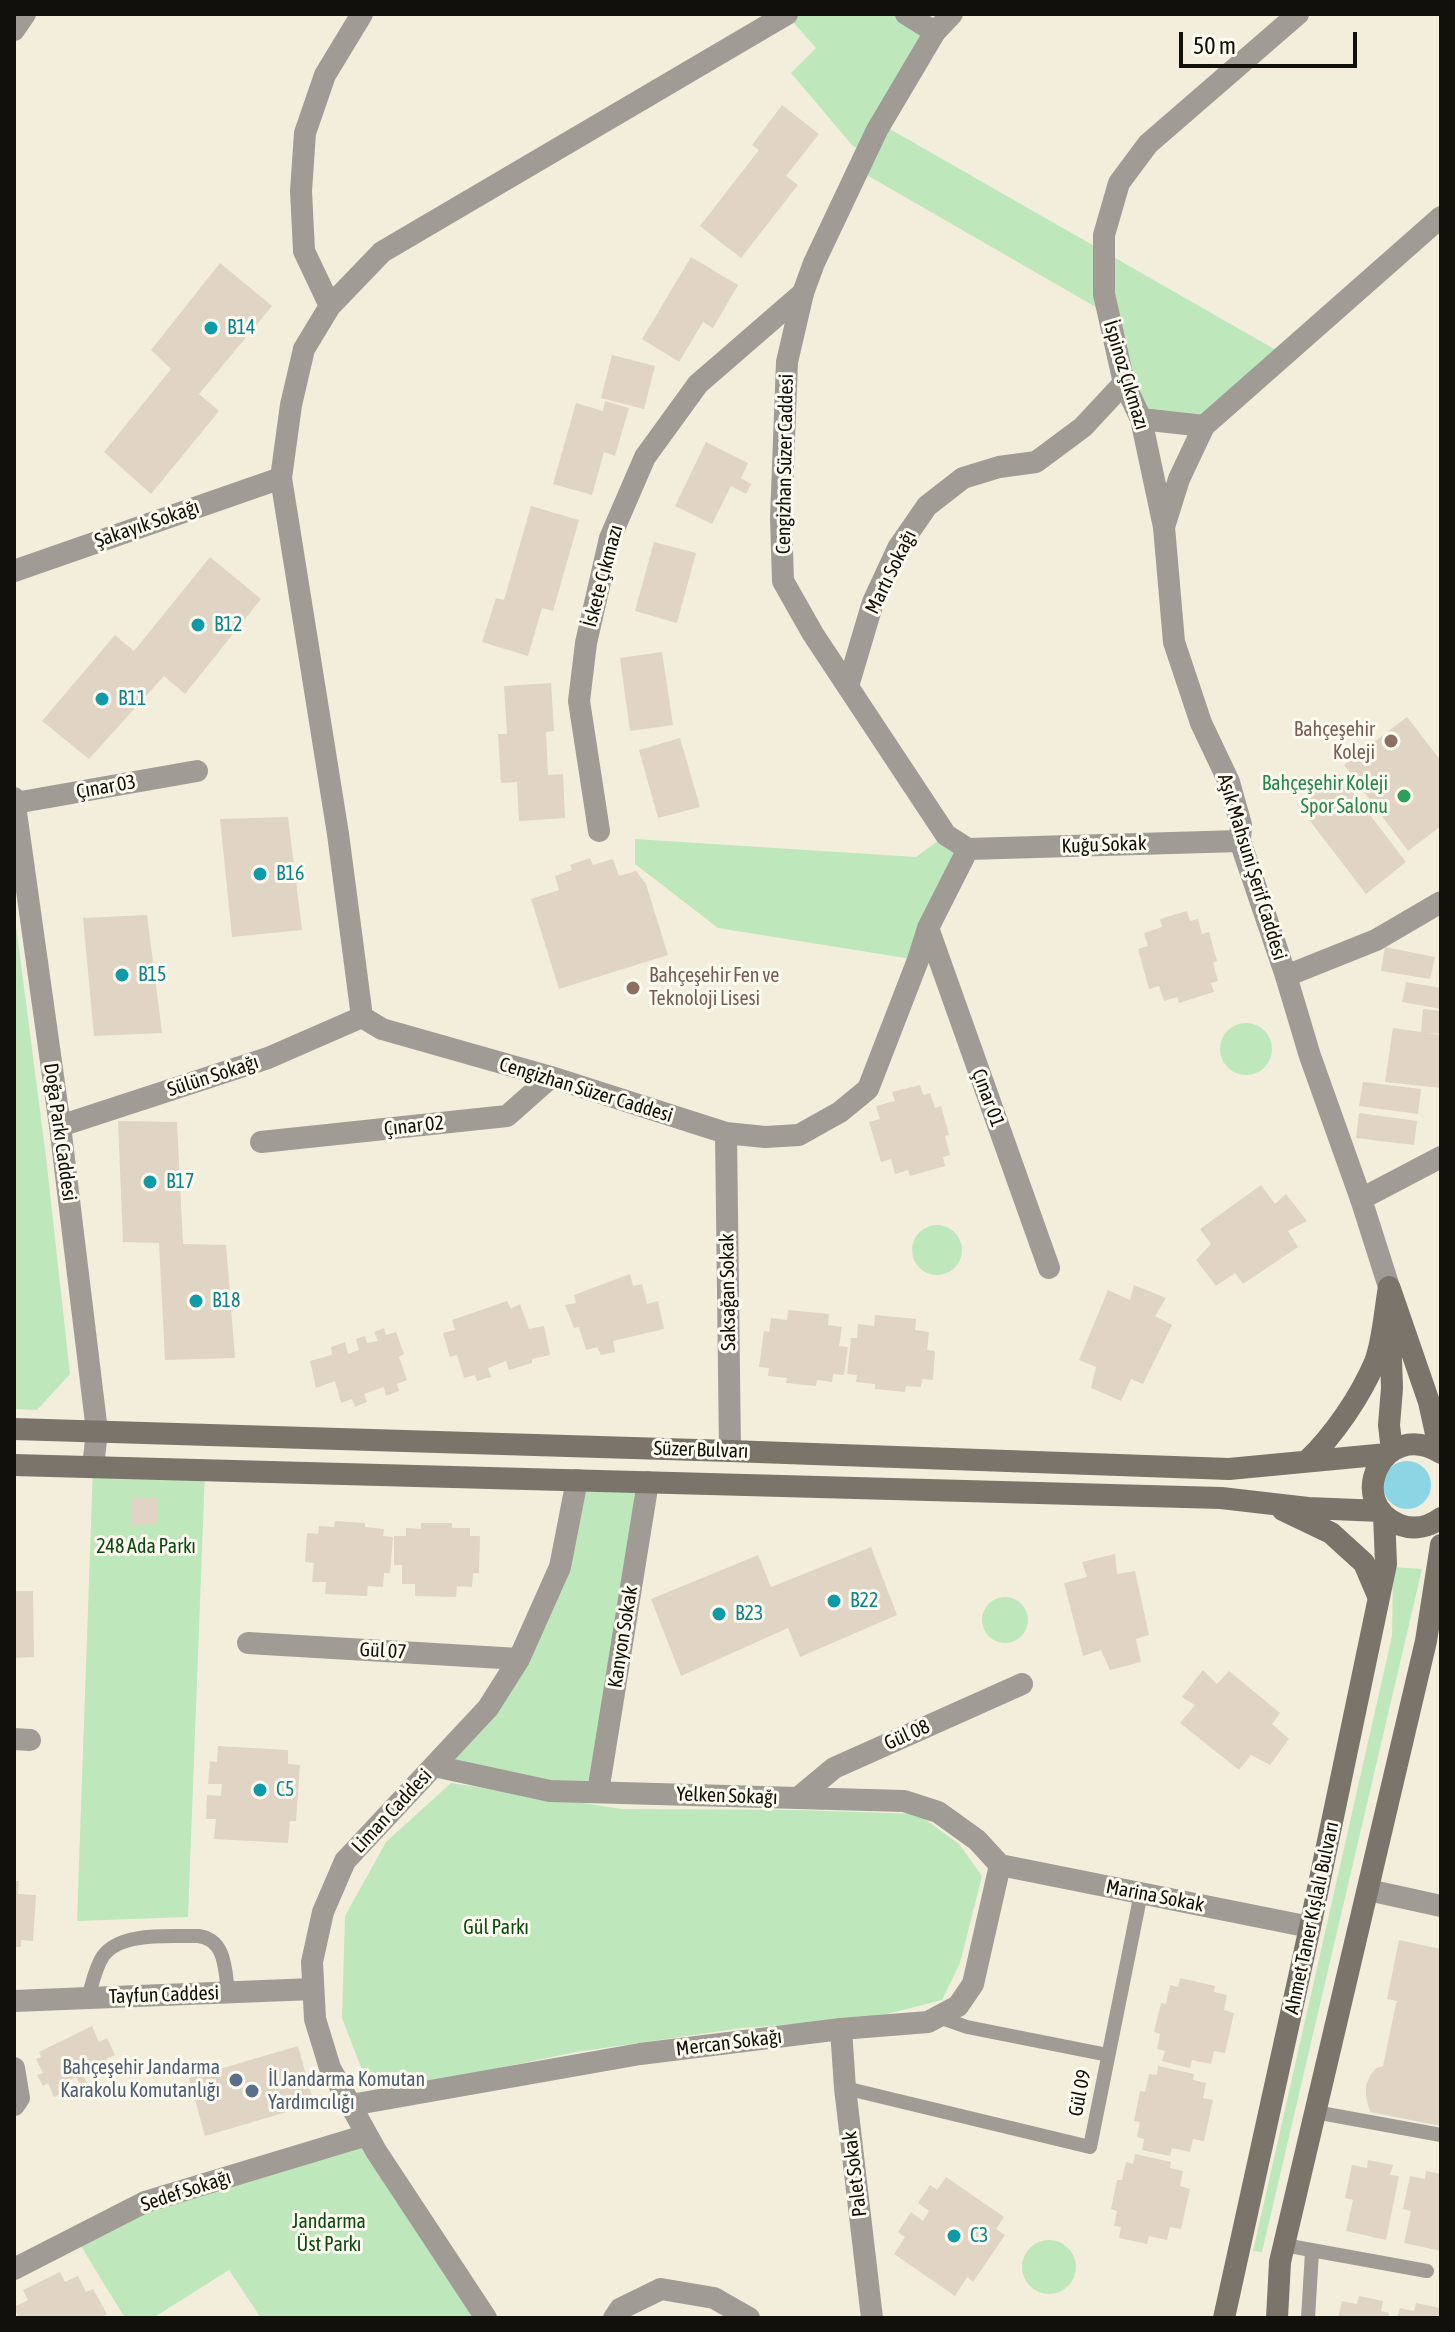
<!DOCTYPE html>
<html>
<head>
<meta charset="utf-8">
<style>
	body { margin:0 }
	#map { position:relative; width:1455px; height:2332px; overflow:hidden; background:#f3eedb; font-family:"Asap Condensed",sans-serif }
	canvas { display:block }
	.frame { position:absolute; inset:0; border:16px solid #12100a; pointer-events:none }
	.scale { position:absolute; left:1179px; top:32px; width:178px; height:36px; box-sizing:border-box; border:4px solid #12100a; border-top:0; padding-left:10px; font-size:24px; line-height:28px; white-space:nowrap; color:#12100a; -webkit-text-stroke:6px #fefbf0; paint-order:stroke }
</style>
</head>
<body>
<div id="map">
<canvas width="1455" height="2332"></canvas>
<div class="frame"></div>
<div class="scale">50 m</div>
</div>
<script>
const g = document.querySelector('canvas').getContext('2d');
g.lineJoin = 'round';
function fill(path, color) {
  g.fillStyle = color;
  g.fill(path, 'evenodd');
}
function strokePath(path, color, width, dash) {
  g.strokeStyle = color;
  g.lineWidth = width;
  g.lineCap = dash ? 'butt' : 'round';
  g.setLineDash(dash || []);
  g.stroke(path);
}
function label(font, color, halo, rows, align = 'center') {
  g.font = font + ' "Asap Condensed",sans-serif';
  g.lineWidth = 6;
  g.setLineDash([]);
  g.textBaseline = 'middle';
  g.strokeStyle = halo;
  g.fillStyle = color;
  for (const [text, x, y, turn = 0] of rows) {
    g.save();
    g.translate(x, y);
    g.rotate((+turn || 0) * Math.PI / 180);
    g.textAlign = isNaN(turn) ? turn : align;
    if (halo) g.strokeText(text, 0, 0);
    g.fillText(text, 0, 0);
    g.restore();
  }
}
const green = new Path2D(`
	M786 14H906L935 32 881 124 1283 354 1204 426 1141 419 1108 314 858 170 865 154 852 145 791 73 816 48Z
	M946 835 968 849 918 960 718 928 635 864V839L916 857Z
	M14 910 46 1157 70 1374 37 1410 14 1409Z
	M1220 1049a26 26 0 1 1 52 0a26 26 0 1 1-52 0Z
	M912 1250a25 25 0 1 1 50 0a25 25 0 1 1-50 0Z
	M93 1467 205 1470 188 1917 77 1921Z
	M577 1480 648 1482 598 1792 434 1766 519 1659Z
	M1393 1567 1422 1569 1262 2252 1253 2251 1392 1636Z
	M982 1620a23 23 0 1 1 46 0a23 23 0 1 1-46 0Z
	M451 1783 622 1809 797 1810 918 1814 959 1844 982 1876 960 1963 942 2000 871 2018 742 2028 576 2052 388 2091 367 2083 342 2018 345 1916 386 1842Z
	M367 2135 486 2318H261L229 2270 153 2318H125L76 2238Z
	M1022 2267a27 27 0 1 1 54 0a27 27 0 1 1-54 0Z`);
const water = new Path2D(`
	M1383 1485a24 24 0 1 1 48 0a24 24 0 1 1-48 0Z`);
const building = new Path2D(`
	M782 105 819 134 786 176 798 185 741 258 700 226 759 150 752 145Z
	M691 257 738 285 713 328 703 322 679 362 642 339Z
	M220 263 272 306 199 394 219 411 151 494 104 452 171 369 151 350Z
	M612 355 655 366 644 409 601 398Z
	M605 401 629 408 615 456 604 452 592 495 553 484 576 403 603 411Z
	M706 442 748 463 741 478 751 484 746 494 731 486 712 524 675 506Z
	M531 506 579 520 553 611 542 608 528 656 482 642 496 598 504 600Z
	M654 542 696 553 677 623 635 611Z
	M210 557 261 599 185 694 164 676 89 759 42 721 115 635 134 651Z
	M662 652 673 725 630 731 620 658Z
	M551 683 554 731 546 732 548 775 563 774 565 818 519 821 517 782 501 783 498 734H507L504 686Z
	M1407 717 1441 761V826L1408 851 1344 765Z
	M680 738 700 807 658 818 639 750Z
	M1338 773 1406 862 1366 894 1297 804Z
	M288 817 302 930 232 937 220 819Z
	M590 858 593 865 613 859 619 876 636 871 646 884 668 955 559 989 531 899 559 890 555 876 572 870 570 865Z
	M1187 911 1190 921 1198 919 1202 934 1209 932 1217 961 1213 963 1218 981 1211 983 1214 992 1179 1003 1177 997 1164 1001 1159 986 1149 989 1138 949 1148 946 1144 933 1162 927 1160 919Z
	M147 915 162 1033 94 1036 83 918Z
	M1385 947 1435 957 1430 979 1381 971Z
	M1406 982 1441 988V1009L1402 1002Z
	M1423 1009 1441 1011V1034L1426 1033 1441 1035V1088L1385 1082 1393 1028 1421 1032Z
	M1363 1082 1421 1089 1418 1114 1359 1106Z
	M920 1085 923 1095 930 1093 935 1108 941 1106 949 1135 945 1136 950 1155 943 1157 945 1166 910 1176 908 1170 895 1174 891 1159 881 1162 869 1122 880 1119 876 1106 895 1101 892 1092Z
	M1359 1113 1417 1121 1414 1145 1356 1138Z
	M118 1121 177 1122 183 1244 226 1245 235 1358 165 1360 159 1243 123 1242Z
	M1261 1185 1275 1204 1286 1194 1307 1221 1288 1231 1298 1247 1243 1284 1235 1273 1216 1286 1196 1260 1211 1244 1200 1229Z
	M630 1274 633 1286 642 1284 647 1304 658 1301 664 1329 613 1341 615 1352 601 1355 597 1347 586 1350 579 1327 574 1328 565 1305 576 1303 574 1295Z
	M1134 1285 1166 1298 1155 1316 1172 1325 1143 1384 1131 1379 1121 1401 1091 1388 1096 1367 1079 1360 1108 1290 1130 1300Z
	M507 1301 511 1309 520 1304 529 1329 544 1326 550 1355 532 1359V1363L509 1370 506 1361 488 1368 491 1377 477 1381 475 1375 464 1378 457 1355 450 1357 443 1333 455 1330 452 1320Z
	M788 1310 829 1314 828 1325 842 1327 839 1346 848 1347 844 1375 833 1374 832 1382 817 1380 816 1386 786 1383 787 1378 768 1376 769 1368 759 1367 764 1331 769 1332 771 1318 787 1320Z
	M875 1315 916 1319 915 1330 929 1332 927 1350 935 1351 933 1380 922 1379 921 1387 906 1386 905 1392 875 1389V1384L856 1382 857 1375 847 1374 851 1338H857L858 1324 874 1326Z
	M384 1328 386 1335 396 1332 404 1354 399 1357 407 1380 397 1384 399 1391 386 1396 384 1387 364 1394 367 1402 355 1407 352 1399 341 1403 335 1381 316 1388 310 1361 332 1355 331 1347 345 1342 348 1354 359 1350 356 1339 365 1336 367 1343 378 1341 374 1332Z
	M158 1497V1524L131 1525V1498Z
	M335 1521 365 1523V1527L384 1529 383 1536 393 1537 390 1573H384L383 1587 368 1586 367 1596 325 1594 326 1582H312L314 1563 305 1562 307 1533 318 1534 319 1526 334 1527Z
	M421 1523H452V1528H470V1536H480L479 1573H473L472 1587 457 1586 456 1597 415 1596V1584H402V1565H394V1536H406V1528L421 1529Z
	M871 1547 897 1615 800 1657 788 1628 681 1676 651 1599 758 1555 771 1587Z
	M1115 1554 1117 1574 1135 1571 1149 1635 1136 1639 1141 1662 1110 1670 1101 1650 1083 1656 1064 1583 1087 1577 1082 1562Z
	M14 1591H33L34 1657 14 1658Z
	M1203 1670 1217 1684 1229 1671 1280 1713 1272 1724 1289 1739 1270 1765 1251 1755 1239 1770 1180 1723 1195 1705 1182 1697Z
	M218 1746 288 1750V1764L300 1765 296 1821H290L288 1843 214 1839 216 1819H206L207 1795 221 1796 222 1784H208L210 1761 217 1762Z
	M14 1881H19L18 1894 36 1895 33 1941 21 1940V1947H14Z
	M1399 1940 1441 1949V2126L1370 2112 1366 2097V2085L1370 2076 1376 2068 1383 2066 1395 2008 1397 2001 1387 1999Z
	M1180 1978 1215 1986 1214 1992 1227 1995 1224 2010 1234 2013 1225 2053 1214 2051 1211 2064 1192 2060 1190 2068 1162 2061 1165 2051 1157 2049 1160 2034 1154 2032 1161 2003 1166 2004 1170 1985 1178 1987Z
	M92 2026 99 2042 107 2038 115 2055 106 2059 110 2068 94 2076 92 2070 83 2075 90 2089 84 2092 76 2077 64 2083 67 2091 54 2097 48 2083 43 2086 37 2075 43 2073 36 2059 41 2057 39 2052Z
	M298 2046 314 2104 205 2136 189 2078Z
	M1158 2066 1194 2074 1193 2080 1206 2083 1203 2098 1213 2100 1204 2141 1193 2139 1190 2152 1172 2148 1170 2156 1142 2150 1144 2139 1137 2137 1140 2122 1134 2121 1140 2091 1145 2092 1149 2074 1157 2075Z
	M1135 2154 1171 2162 1170 2168 1183 2171 1180 2186 1190 2189 1181 2229 1170 2227 1167 2240 1149 2236 1147 2244 1119 2238 1121 2227 1114 2226 1117 2211 1111 2209 1117 2180H1122L1126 2162 1133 2164Z
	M1368 2160 1393 2165 1390 2175 1399 2176 1386 2240 1346 2231 1353 2200 1345 2198 1352 2165 1367 2168Z
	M1426 2171 1441 2174V2251L1404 2243 1411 2211 1403 2209 1410 2176 1425 2179Z
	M946 2177 1004 2217 996 2229 1005 2235 973 2282 967 2277 955 2296 894 2254 905 2237 898 2232 911 2212 923 2221 929 2211 918 2203 930 2185 937 2190Z
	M60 2272 65 2282 78 2276 86 2292 93 2289 107 2314 100 2318H19L14 2307 28 2300 23 2290Z
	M1359 2296 1383 2301 1381 2311 1389 2313 1388 2318H1338L1342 2301 1357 2304Z
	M1416 2303 1440 2308 1438 2318H1397L1400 2308 1414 2311Z`);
const service = new Path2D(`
	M88 1998C92 1985 95 1968 103 1956 121 1931 171 1937 198 1936 226 1939 225 1970 228 1992
	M941 2016 947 2020 967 2027 1108 2055
	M845 2088 1090 2147 1141 1893
	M1315 2112 1441 2135
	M1284 2245 1427 2271
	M1308 2318 1312 2252`);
const minor = new Path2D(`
	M787 14 382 252 330 306 304 349 291 405 281 478 338 834 362 1017 382 1029 551 1077 726 1133 765 1137 799 1135 840 1112 868 1089 918 960 928 928 968 849 1240 841
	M906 14 935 32 952 14
	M14 30 25 14
	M330 306 304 251 301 191 305 133 325 75 362 14
	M1141 419 1204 426
	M1164 527 1141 419 1124 383 1104 294V235L1119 183 1148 144 1298 14
	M14 571 281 478
	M848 686 873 602 898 548 927 506 963 478 999 467 1036 462 1083 427 1124 383
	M14 798 60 1126 97 1431 93 1467
	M15 803 197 771
	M599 831 579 701 586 643 610 538 645 457 698 384 803 293
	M928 928 1049 1268
	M1286 976 1376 940 1441 902
	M60 1126 268 1058 362 1017
	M726 1133 730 1451
	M261 1142 507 1116 551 1077
	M1361 1199 1441 1157
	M248 1643 519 1659
	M14 1739 30 1740
	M434 1766 550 1791 904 1801 938 1812 977 1840 1000 1865
	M598 1792 648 1482
	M798 1798 834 1768 1022 1684
	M1000 1865 1310 1927
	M1368 1890 1441 1906
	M14 2001 313 1989
	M841 2029 845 2088 872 2318
	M14 2068 19 2098 14 2105
	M351 2105 640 2054 841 2029 928 2022 958 2006 973 1984 1000 1865
	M14 2269 145 2202 367 2135
	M486 2318 376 2151 330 2068 315 2019 312 1962 323 1912 345 1861 488 1708 519 1659 560 1567 577 1480
	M614 2318 620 2309 661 2289 714 2298 749 2318`);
const tertiary = new Path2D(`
	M935 32 877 130 814 263 803 293 787 362 781 518 783 581 813 634 946 835 968 849
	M1389 1287 1361 1199 1310 1056 1286 976 1240 841 1241 825 1229 782 1201 723 1174 642 1164 527 1179 479 1204 426 1441 217`);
const secondary = new Path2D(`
	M1390 1289 1429 1402 1440 1452
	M1390 1332 1392 1388 1389 1425 1392 1451
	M14 1429 730 1451 1229 1469 1387 1454
	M1441 1453C1383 1417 1344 1504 1400 1525 1414 1530 1429 1527 1441 1518
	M1307 1461C1334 1435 1360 1397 1375 1362 1383 1341 1385 1309 1389 1287
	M14 1465 1221 1498 1308 1508 1381 1511
	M1283 1510 1331 1533 1364 1563 1378 1596
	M1224 2318 1310 1927 1386 1564 1384 1515
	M1277 2318 1280 2262 1426 1641 1441 1545`);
const markers = [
	[211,328,8,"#0f9aa8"],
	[198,625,8,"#0f9aa8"],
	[102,699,8,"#0f9aa8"],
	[1391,741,8,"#8d6e63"],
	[1404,796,8,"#2e9e5b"],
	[260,874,8,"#0f9aa8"],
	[122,975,8,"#0f9aa8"],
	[633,988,8,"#8d6e63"],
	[150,1182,8,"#0f9aa8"],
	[196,1301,8,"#0f9aa8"],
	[834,1601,8,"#0f9aa8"],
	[719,1614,8,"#0f9aa8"],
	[260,1790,8,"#0f9aa8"],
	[236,2080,8,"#5c6f8a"],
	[252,2091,8,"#5c6f8a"],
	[954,2236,8,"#0f9aa8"]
];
const cultureNames = [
	["B14",227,328],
	["B12",214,625],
	["B11",118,699],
	["B16",276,874],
	["B15",138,975],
	["B17",166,1182],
	["B18",212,1301],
	["B22",850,1601],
	["B23",735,1614],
	["C5",276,1790],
	["C3",970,2236]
];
const streetNames = [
	["İspinoz Çıkmazı",1126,375,73],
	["Cengizhan Süzer Caddesi",785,464,-89],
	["Şakayık Sokağı",147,524,-19],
	["Martı Sokağı",891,572,-64],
	["İskete Çıkmazı",603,576,-75],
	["Çınar 03",106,787,-10],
	["Kuğu Sokak",1104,845,-2],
	["Aşık Mahsuni Şerif Caddesi",1252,867,73],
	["Sülün Sokağı",213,1076,-18],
	["Cengizhan Süzer Caddesi",586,1090,17],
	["Çınar 01",988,1098,70],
	["Çınar 02",414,1126,-6],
	["Doğa Parkı Caddesi",60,1132,82],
	["Saksağan Sokak",728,1292,-91],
	["Süzer Bulvarı",701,1450,2],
	["Kanyon Sokak",623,1637,-81],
	["Gül 07",383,1651,3],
	["Gül 08",907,1735,-24],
	["Yelken Sokağı",727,1796,2],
	["Liman Caddesi",392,1811,-47],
	["Marina Sokak",1155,1896,11],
	["Ahmet Taner Kışlalı Bulvarı",1312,1918,-78],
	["Tayfun Caddesi",164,1995,-2],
	["Mercan Sokağı",729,2043,-7],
	["Gül 09",1080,2093,-79],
	["Palet Sokak",855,2174,-97],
	["Sedef Sokağı",186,2191,-18]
];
const educationNames = [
	["Bahçeşehir",1375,730],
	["Koleji",1375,753],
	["Bahçeşehir Fen ve",649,976,"left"],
	["Teknoloji Lisesi",649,999,"left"]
];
const leisureNames = [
	["Bahçeşehir Koleji",1388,784],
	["Spor Salonu",1388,807]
];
const parkNames = [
	["248 Ada Parkı",146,1547],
	["Gül Parkı",496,1928],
	["Jandarma",329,2222],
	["Üst Parkı",329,2245]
];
const serviceNames = [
	["Bahçeşehir Jandarma",220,2068],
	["Karakolu Komutanlığı",220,2091],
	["İl Jandarma Komutan",268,2080,"left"],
	["Yardımcılığı",268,2103,"left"]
];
fill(green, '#bee7bc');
fill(water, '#8cd5e5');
fill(building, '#e0d4c4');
strokePath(service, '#a09b94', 14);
strokePath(minor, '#a09b94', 22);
strokePath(tertiary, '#a09b94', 22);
strokePath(secondary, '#7a746a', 22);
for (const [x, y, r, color] of markers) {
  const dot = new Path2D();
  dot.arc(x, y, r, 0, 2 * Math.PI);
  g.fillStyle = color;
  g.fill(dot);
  strokePath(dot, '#fefbf0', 3);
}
label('20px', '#0d838f', '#fefbf0', cultureNames, 'left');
label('20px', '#12100a', '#fefbf0', streetNames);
label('20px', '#785e54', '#fefbf0', educationNames, 'right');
label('20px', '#27864d', '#fefbf0', leisureNames, 'right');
label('20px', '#0c4a12', '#fefbf0', parkNames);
label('20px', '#4e5e75', '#fefbf0', serviceNames, 'right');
</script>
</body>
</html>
